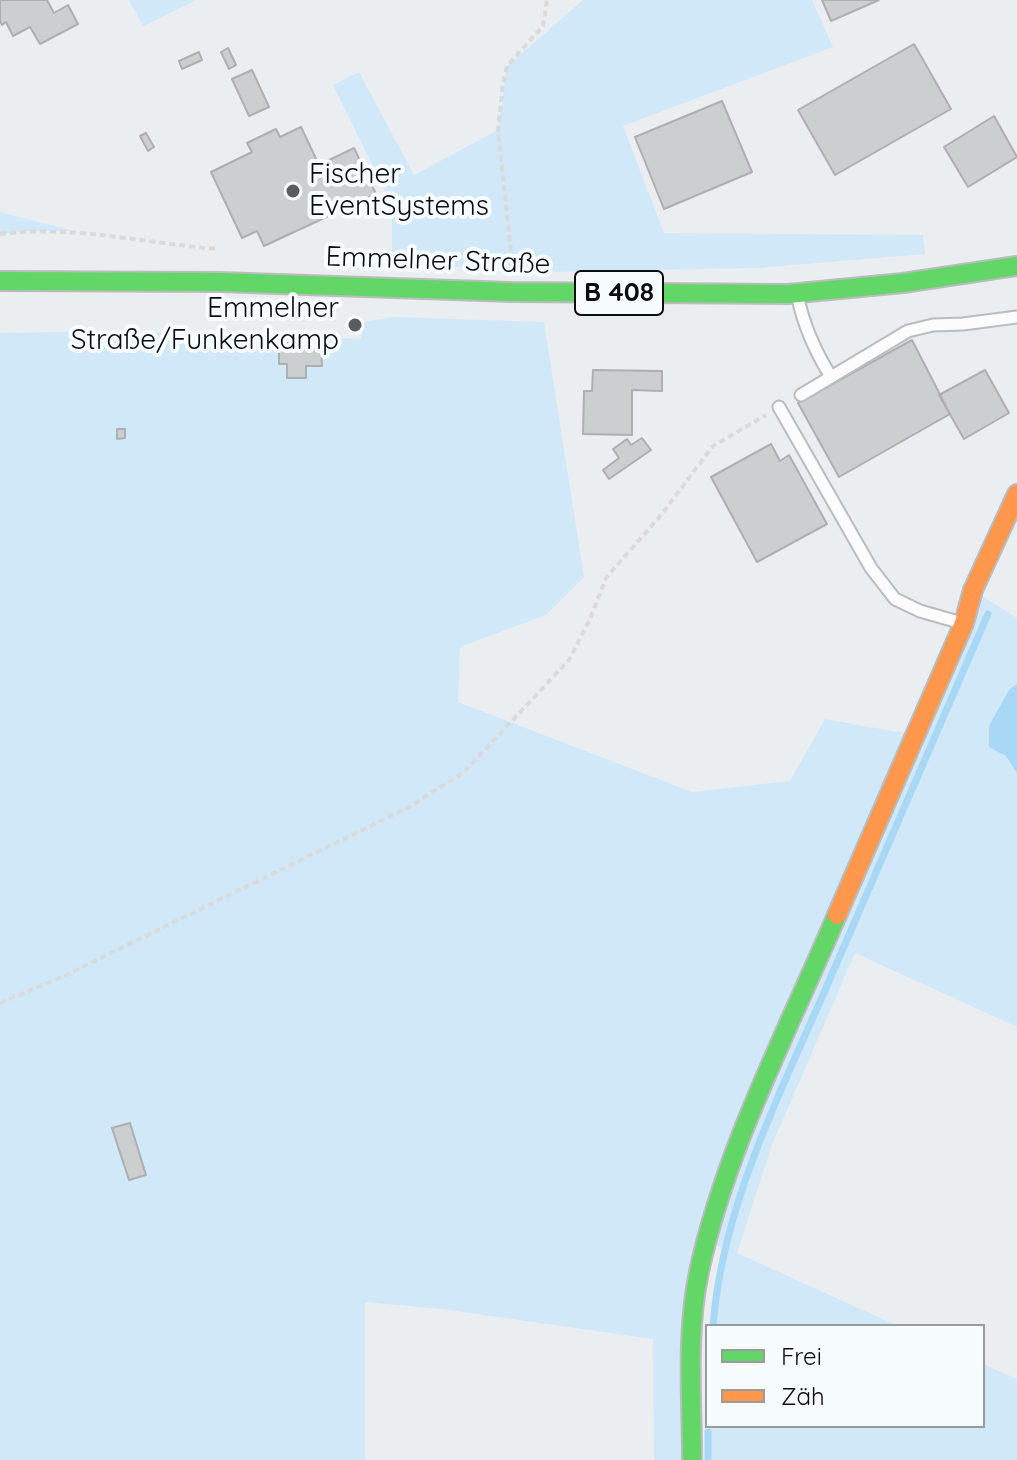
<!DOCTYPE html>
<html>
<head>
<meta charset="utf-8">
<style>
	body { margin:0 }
	#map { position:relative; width:1017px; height:1460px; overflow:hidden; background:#ebeef0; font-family:Quicksand,sans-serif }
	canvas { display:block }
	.legend { position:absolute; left:705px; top:1324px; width:280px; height:104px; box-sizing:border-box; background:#f7fcfe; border:2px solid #999c9e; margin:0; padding:10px 14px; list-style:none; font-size:24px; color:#0b0c0d }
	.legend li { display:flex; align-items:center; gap:16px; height:40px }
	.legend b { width:40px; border:2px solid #999c9e }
</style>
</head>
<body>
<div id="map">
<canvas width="1017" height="1460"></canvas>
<ul class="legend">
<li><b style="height:10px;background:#63d668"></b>Frei</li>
<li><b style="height:10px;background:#ff974d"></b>Zäh</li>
</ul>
</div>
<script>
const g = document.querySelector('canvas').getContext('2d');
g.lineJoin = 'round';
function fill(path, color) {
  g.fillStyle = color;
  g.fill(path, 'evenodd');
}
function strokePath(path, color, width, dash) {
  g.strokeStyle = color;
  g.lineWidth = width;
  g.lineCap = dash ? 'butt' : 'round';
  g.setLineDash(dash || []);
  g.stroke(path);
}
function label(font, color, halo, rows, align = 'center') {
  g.font = font + ' Quicksand,sans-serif';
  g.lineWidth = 8;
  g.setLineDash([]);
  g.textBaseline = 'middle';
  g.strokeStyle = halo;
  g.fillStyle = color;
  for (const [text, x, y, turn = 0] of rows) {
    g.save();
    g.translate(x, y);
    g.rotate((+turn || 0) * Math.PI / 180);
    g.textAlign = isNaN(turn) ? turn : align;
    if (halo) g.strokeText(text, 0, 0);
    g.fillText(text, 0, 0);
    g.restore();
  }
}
const green = new Path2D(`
	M129 0H197L143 26Z
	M583 0H812L833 47 623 126 664 233 923 235 925 254 757 268 541 272 392 263V205L333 85 359 72 414 175 498 130 507 66Z
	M0 212 74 231H25L0 234Z
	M393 317 544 322 584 577 546 615 460 647 458 702 692 792 790 781 825 719 915 735 973 590 1017 618V1027L855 953 772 1145 737 1253 898 1326H713L716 1289 725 1249 708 1242 692 1460H654L653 1339 441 1309 365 1302V1460H0V333L112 331 277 337 279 343H321L322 337 361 339 363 322Z
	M983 1364 1017 1379V1460H708V1426H983Z`);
const water = new Path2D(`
	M1017 684V773L1006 756 989 747V726L1009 690Z`);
const stream = new Path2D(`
	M713 1326C722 1207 779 1096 826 988 880 863 934 738 988 614
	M708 1432V1460`);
const building = new Path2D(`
	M0 0H47L54 13 68 5 78 24 40 44 30 27 13 36 6 22 2 25 0 21Z
	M822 0H879L831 21Z
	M914 44 951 109 835 175 798 110Z
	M228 48 236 65 229 69 221 52Z
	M199 52 202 60 182 69 179 61Z
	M252 70 269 107 249 116 232 79Z
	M722 101 752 172 664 209 635 137Z
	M994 116 1017 157 968 187 944 147Z
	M301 127 319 165 354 148 376 194 264 246 257 231 242 238 211 172 252 152 247 143 276 129 280 137Z
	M146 133 154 147 148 151 140 136Z
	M912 340 950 414 839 477 798 403Z
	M279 343H321L322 366H306V378H287V364H279Z
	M593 370 662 371V391L632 390V435L583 434 584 391H592Z
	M985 370 1009 413 964 439 939 395Z
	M117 429H125V438L117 439Z
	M642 438 651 450 609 479 603 470 619 458 613 449 627 439 631 445Z
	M771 444 780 461 789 455 827 524 757 562 711 477Z
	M130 1123 146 1175 129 1180 112 1128Z`);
const path = new Path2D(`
	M0 234C73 225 144 243 217 249
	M512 261 498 130 503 83 507 66 543 26 547 0
	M0 1003 64 976 409 807 463 773 569 660 590 619 606 578 661 515 713 446 766 415`);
const lane = new Path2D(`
	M798 298C804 327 815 351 831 377
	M801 395 908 331 933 325 963 324 1017 317
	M779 407 871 568 895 599 920 611 962 623`);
const fast = new Path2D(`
	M0 281 219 282 511 292 788 294 903 283 1017 266
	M692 1460C692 1398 686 1333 699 1272 725 1150 788 1030 837 915`);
const slow = new Path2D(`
	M837 915 964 623 973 590 1017 494`);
const markers = [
	[293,191,8,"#595b5c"],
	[355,325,8,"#595b5c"]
];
const shields = [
	[619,293,88]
];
const shieldNames = [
	["B 408",619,293]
];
const poiNames = [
	["Fischer",309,175],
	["EventSystems",309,207],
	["Emmelner",339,309,"right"],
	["Straße/Funkenkamp",339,341,"right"]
];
const streetNames = [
	["Emmelner Straße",438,261,2]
];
fill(green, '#d0e8f8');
fill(water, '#a8d8f6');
strokePath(stream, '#a8d8f6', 7);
fill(building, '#cccfd0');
strokePath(building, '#adafb1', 2);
strokePath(lane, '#babcbd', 15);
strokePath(fast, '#babcbd', 22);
strokePath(slow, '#babcbd', 22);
strokePath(path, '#d9dada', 4, [6, 4]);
strokePath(lane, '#fcfcfd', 11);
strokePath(fast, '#63d668', 18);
strokePath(slow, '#ff974d', 18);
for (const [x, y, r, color] of markers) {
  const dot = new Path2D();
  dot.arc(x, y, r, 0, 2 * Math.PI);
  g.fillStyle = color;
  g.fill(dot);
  strokePath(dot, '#f7fcfe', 3);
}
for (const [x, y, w] of shields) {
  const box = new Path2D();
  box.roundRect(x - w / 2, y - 22, w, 44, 6);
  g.fillStyle = '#f7fcfe';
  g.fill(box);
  strokePath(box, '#0b0c0d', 2);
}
label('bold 26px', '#0b0c0d', null, shieldNames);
label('28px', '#0b0c0d', '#f7fcfe', poiNames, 'left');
label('28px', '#0b0c0d', '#f7fcfe', streetNames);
</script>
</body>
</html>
